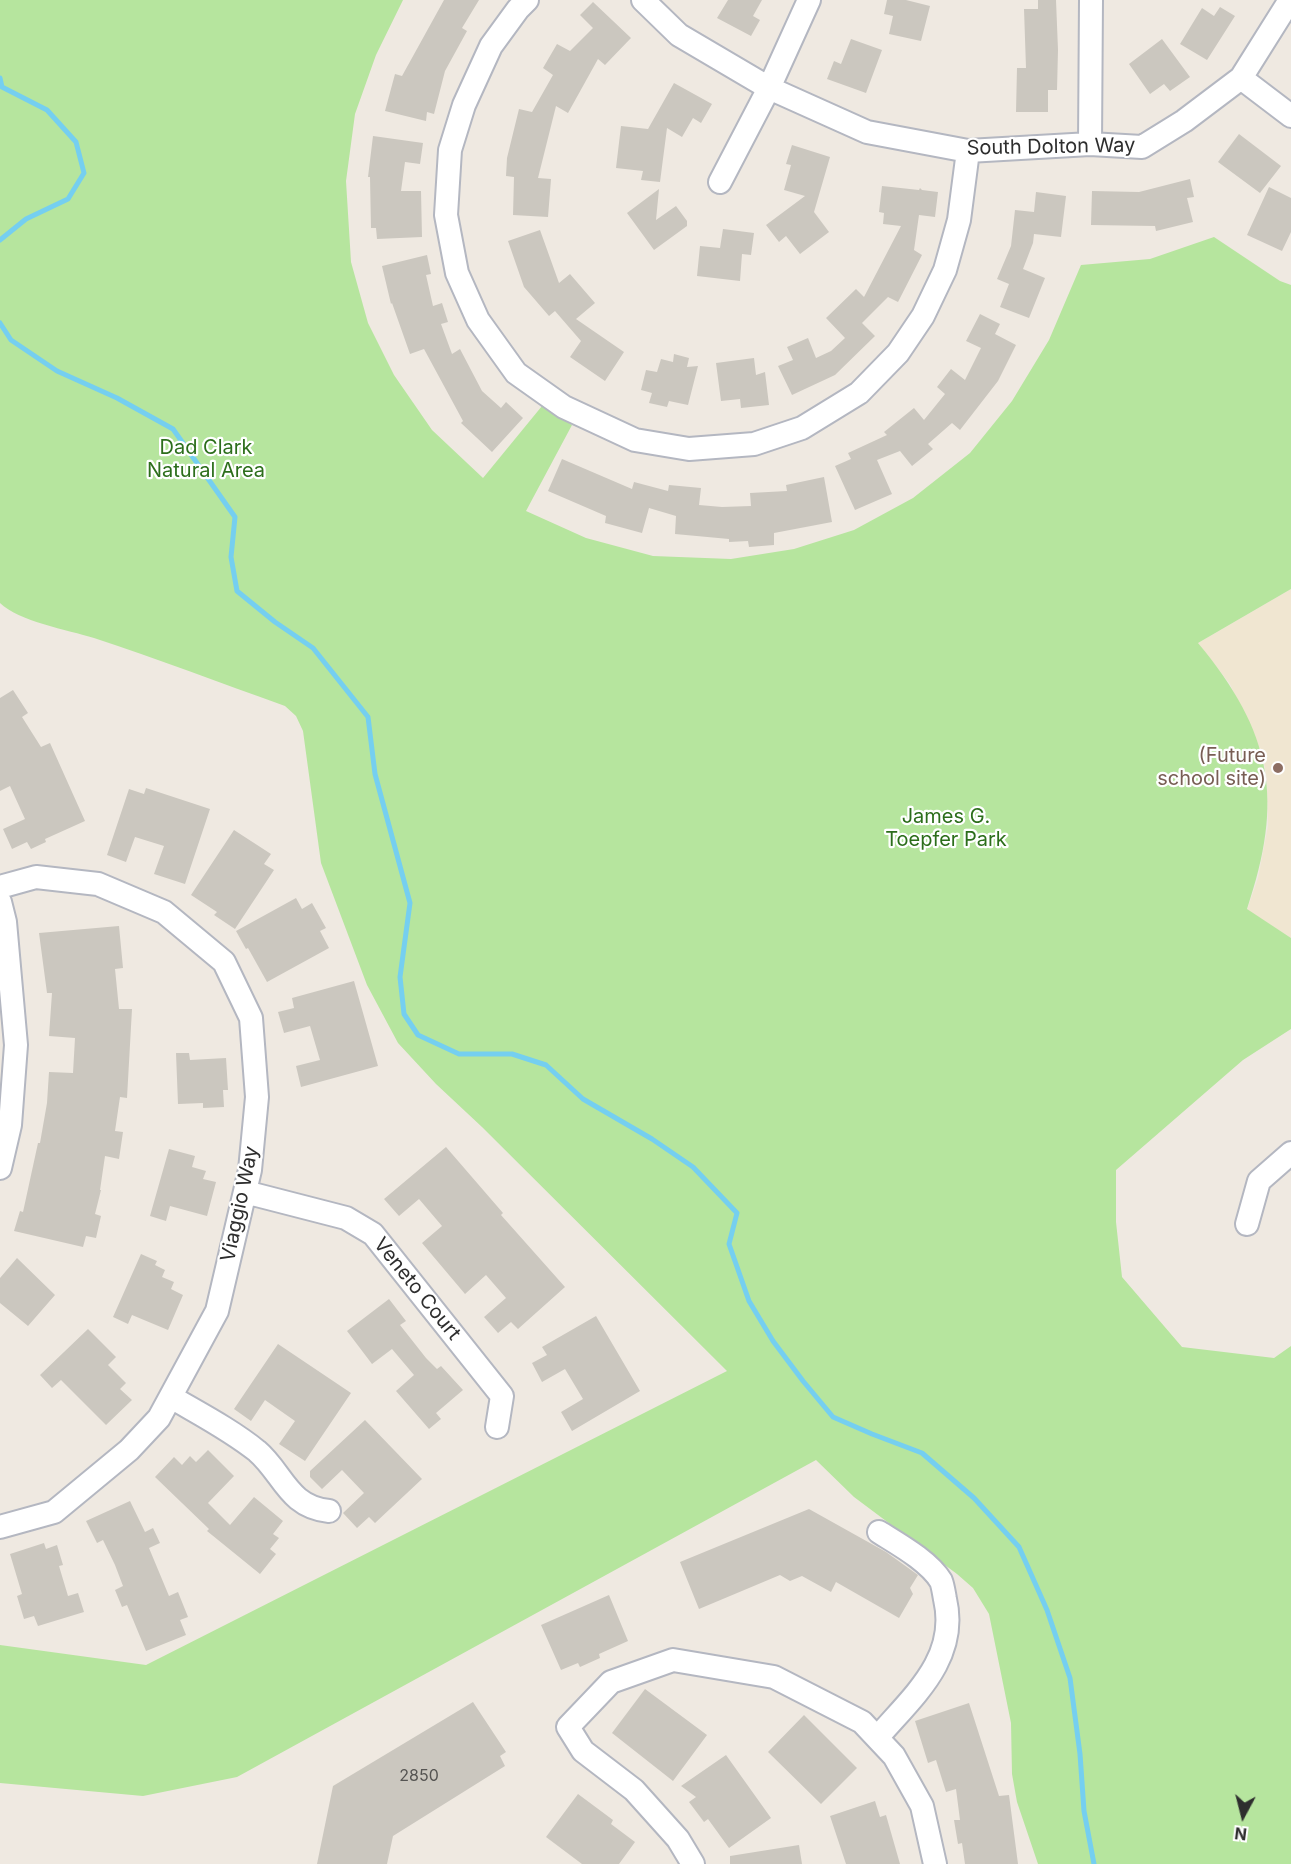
<!DOCTYPE html>
<html>
<head>
<meta charset="utf-8">
<style>
	body { margin:0 }
	#map { position:relative; width:1291px; height:1864px; overflow:hidden; background:#efe9e1; font-family:Inter,sans-serif }
	canvas { display:block }
	.north { position:absolute; left:1213px; top:1786px; width:60px; height:60px; -webkit-text-stroke:4px #fff; paint-order:stroke; rotate:187deg; font-size:16px; font-weight:700; line-height:24px; text-align:center; color:#2e2e2e }
	.north::after { content:''; display:block; margin:auto; width:21px; height:27px; background:#2e2e2e; clip-path:polygon(50% 0,100% 100%,50% 72%,0 100%) }
</style>
</head>
<body>
<div id="map">
<canvas width="1291" height="1864"></canvas>
<div class="north">N</div>
</div>
<script>
const g = document.querySelector('canvas').getContext('2d');
g.lineJoin = 'round';
function fill(path, color) {
  g.fillStyle = color;
  g.fill(path, 'evenodd');
}
function strokePath(path, color, width, dash) {
  g.strokeStyle = color;
  g.lineWidth = width;
  g.lineCap = dash ? 'butt' : 'round';
  g.setLineDash(dash || []);
  g.stroke(path);
}
function label(font, color, halo, rows, align = 'center') {
  g.font = font + ' Inter,sans-serif';
  g.lineWidth = 4.5;
  g.setLineDash([]);
  g.textBaseline = 'middle';
  g.strokeStyle = halo;
  g.fillStyle = color;
  for (const [text, x, y, turn = 0] of rows) {
    g.save();
    g.translate(x, y);
    g.rotate((+turn || 0) * Math.PI / 180);
    g.textAlign = isNaN(turn) ? turn : align;
    if (halo) g.strokeText(text, 0, 0);
    g.fillText(text, 0, 0);
    g.restore();
  }
}
const education = new Path2D(`
	M1291 589V938L1247 910 1258 878 1268 826 1267 779 1263 757 1230 684 1198 643Z`);
const green = new Path2D(`
	M0 0H403L376 55 355 114 346 181 351 262 368 323 394 375 432 430 483 478 542 406 572 425 526 511 586 538 653 556 731 559 794 549 854 530 913 498 970 453 1012 401 1049 340 1081 265 1150 259 1214 237 1280 281 1291 285V589L1198 643C1273 733 1284 800 1247 909L1291 938V1029L1243 1060 1116 1170V1222L1122 1277 1182 1347 1274 1358 1291 1346V1864H1038L1017 1802 1012 1774 1011 1723 989 1614 973 1588 957 1574 854 1497 816 1460 237 1777 143 1796 0 1783V1645L146 1665 727 1371 482 1127 436 1084 398 1043 367 985 321 863 303 731 296 716 285 706C221 683 158 659 94 638 68 630 18 621 0 603Z`);
const stream = new Path2D(`
	M0 78 2 87 47 110 76 142 84 173 68 199 26 219 0 240
	M0 323 11 340 57 371 117 398 173 429 235 517 231 557 237 591 275 622 313 648 368 717 375 774 410 903 400 977 404 1014 418 1035 459 1054H512L546 1065 583 1099 652 1139 693 1167 737 1213 729 1244 749 1301 773 1341 803 1381 833 1417 872 1434 922 1453 974 1498 1019 1547 1047 1610 1070 1678 1080 1754 1084 1811 1094 1864`);
const building = new Path2D(`
	M444 0H479L462 28 467 31 445 71 434 114 427 112 426 121 385 111 395 74 402 76Z
	M728 0H762L753 16 760 20 751 36 717 18Z
	M887 0H906L930 6 921 41 889 34 893 16 884 14Z
	M1038 0H1056L1058 50 1057 90H1048V112H1016L1017 68H1026L1024 9H1038Z
	M593 2 631 38 605 65 598 59 568 113 556 106 538 178 551 179 548 217 513 215 514 177 506 176 507 158 519 109 532 112 553 75 543 68 557 44 570 51 593 28 580 15Z
	M1220 7 1235 16 1207 60 1180 44 1202 8 1214 16Z
	M851 39 882 50 866 93 827 79 834 61 841 64Z
	M1162 39 1190 77 1170 91 1164 84 1150 94 1129 64Z
	M674 83 712 104 701 123 693 118 682 137 667 128 660 182 641 180 643 171 616 168 621 126 648 129Z
	M1239 134 1281 166 1260 193 1218 162Z
	M373 136 423 143 420 164 405 162 401 191H421L422 237 377 239 376 228H371L370 177H368Z
	M792 145 830 157 814 212 829 232 800 254 786 236 779 242 766 225 805 196 784 190 791 165 786 164Z
	M1190 179 1194 197 1187 198 1193 222 1156 231 1155 226 1091 225 1092 191 1139 192Z
	M882 186 919 190 920 188 922 190 938 192 935 217 919 215 914 250 922 255 898 302 888 297 862 323 875 336 835 375 792 395 778 366 793 360 787 347 808 338 816 358 831 351 845 338 826 318 856 289 864 297 901 226 883 224 884 213 879 212Z
	M1269 187 1291 198V232L1282 251 1247 235Z
	M659 189 656 220 676 206 687 221V226L654 250 627 213Z
	M1036 192 1066 196 1061 237 1034 234 1033 243 1023 269 1045 278 1029 318 1000 307 1009 284 997 279 1011 246 1015 210 1034 212Z
	M723 229 754 233 751 255 742 254 740 281 697 276 700 246 720 248Z
	M540 230 559 283 570 274 595 303 576 319 624 352 605 381 570 357 581 341 555 311 549 316 524 287 508 241Z
	M427 255 431 274 426 275 433 306 442 303 448 322 441 324 452 354 460 349 482 391 501 408 506 402 523 418 492 452 461 423 463 421 424 349 410 354 392 303 391 304 382 266Z
	M980 314 1000 324 995 334 1016 345 998 381 960 430 952 423 928 444 933 449 912 466 900 451 877 460 892 494 855 510 835 466 851 459 848 453 887 435 884 432 914 408 924 420 945 394 937 387 951 369 965 380 981 348 966 341Z
	M674 354 689 358 687 367 698 366 688 405 669 401 667 407 649 403 652 393 641 390 646 370 657 372 661 359 673 362Z
	M754 358 756 375 765 372 769 405 741 408 740 399 721 401 716 363Z
	M562 459 632 489 634 482 668 491 669 485 701 488 699 505 722 507 751 506 750 493 787 491 786 485 824 477 832 522 774 533V545L749 547 748 541 729 542V539L675 534 676 516 649 508 642 533 605 523 606 516 548 491Z
	M13 690 28 713 22 717 41 747 50 743 85 821 45 839 46 842 31 849 27 842 12 849 3 829 25 819 10 786 0 791V698Z
	M146 788 210 809 185 884 154 874 164 846 135 837 126 862 107 855 129 789 144 794Z
	M234 830 271 854 264 864 274 870 235 929 214 915 217 912 191 895Z
	M296 898 302 909 312 903 326 928 320 931 329 948 267 982 248 948 246 949 236 931Z
	M119 926 123 968 115 969 119 1009H132L127 1098 120 1097 115 1131 123 1132 119 1159 105 1156 100 1190H101L95 1214 101 1216 96 1238 86 1236 83 1247 14 1231 20 1211 23 1212 38 1143H40L47 1103 49 1072 73 1073 75 1038 49 1036 52 993H47L39 933Z
	M354 981 378 1066 301 1087 296 1066 320 1060 310 1026 284 1033 278 1012 294 1008 292 998Z
	M176 1053H189L190 1060 226 1058 228 1090H223L224 1107 203 1108V1103L178 1104Z
	M446 1147 503 1213 501 1215 565 1287 518 1329 511 1322 498 1333 484 1317 506 1298 486 1275 465 1294 422 1243 442 1226 419 1199 399 1216 384 1199Z
	M169 1149 195 1156 192 1167 206 1171 203 1179 216 1182 207 1216 170 1206 166 1221 150 1216Z
	M141 1254 157 1261 155 1265 165 1270 162 1277 174 1282 171 1289 183 1295 168 1330 132 1315 128 1324 113 1317Z
	M17 1258 55 1295 28 1326 0 1303V1278Z
	M389 1299 406 1321 400 1325 426 1358 437 1369 441 1366 463 1390 436 1413 441 1419 429 1429 396 1391 414 1375 392 1349 372 1364 347 1331Z
	M596 1316 640 1391 572 1431 561 1412 583 1399 565 1369 542 1382 532 1363 547 1355 542 1347Z
	M88 1329 116 1357 108 1365 126 1383 120 1389 132 1400 106 1425 61 1380 52 1388 40 1375Z
	M278 1344 351 1393 305 1461 279 1444 295 1421 265 1400 251 1421 234 1409Z
	M365 1420 422 1479 375 1523 369 1517 357 1528 343 1513 364 1493 342 1470 322 1489 310 1477V1471Z
	M208 1450 234 1476 208 1503 230 1525 254 1497 283 1521 273 1534 279 1538 270 1549 276 1554 260 1574 207 1531 209 1529 155 1477 174 1457 182 1465 190 1456 196 1462Z
	M130 1501 145 1532 153 1528 160 1543 149 1548 169 1596 178 1592 188 1617 180 1620 186 1635 146 1651 127 1605 122 1607 115 1590 123 1586 115 1565 103 1540 97 1543 86 1521Z
	M809 1509 886 1552 918 1575 910 1588 913 1594 899 1618 836 1582 831 1592 802 1576 790 1581 780 1575 699 1609 680 1562Z
	M44 1543 46 1549 57 1545 63 1565 59 1566 68 1596 78 1593 84 1612 38 1626 34 1616 24 1619 17 1596 22 1594 10 1554Z
	M609 1595 628 1641 599 1654 600 1658 580 1667 578 1663 561 1670 541 1625Z
	M645 1689 707 1735 673 1781 612 1733Z
	M473 1702 506 1752 500 1756 505 1766 393 1836 387 1864H317L333 1786Z
	M969 1703 999 1796 1009 1795 1018 1864H965L962 1843 958 1844 954 1820H960L956 1789 946 1792 936 1760 928 1763 915 1721Z
	M804 1715 857 1768 821 1804 768 1752Z
	M726 1755 771 1818 729 1848 708 1819 704 1822 689 1802 696 1797 681 1786Z
	M578 1794 613 1820 611 1824 635 1842 619 1864H582L546 1837Z
	M875 1801 880 1817 886 1815 900 1864H846L830 1816Z
	M799 1845 802 1864H730V1856Z`);
const minor = new Path2D(`
	M527 0 518 9 491 46 464 105 450 150 446 215 457 273 478 320 516 373 564 407 635 440 689 449 754 444 802 428 859 393 898 353 923 316 945 270 959 220 968 151
	M643 0 679 35 769 88 867 132 968 151 1090 144 1142 147 1184 121 1241 78 1290 0
	M1241 78 1291 116
	M1090 144 1091 0
	M720 182 769 88 809 0
	M0 887 36 877 98 884 164 912 224 962 251 1018 257 1097 250 1170 217 1311 159 1418 129 1450 54 1512 0 1527
	M0 902 5 922 16 1045 10 1125 0 1168
	M245 1192 346 1218 373 1234 502 1396 497 1427
	M1247 1224 1259 1181 1291 1153
	M171 1397C200 1414 231 1430 257 1451 283 1473 288 1507 329 1511
	M877 1738C912 1697 959 1659 945 1599 944 1594 943 1586 941 1581 929 1561 898 1544 879 1532
	M693 1864 678 1839 634 1790 583 1751 568 1727 611 1682 673 1660 774 1677 862 1722 894 1756 922 1806 935 1864`);
const markers = [
	[1278,768,6,"#8d6e63"]
];
const numberNames = [
	["2850",419,1776]
];
const streetNames = [
	["South Dolton Way",1051,147,-1],
	["Viaggio Way",240,1204,-78],
	["Veneto Court",417,1289,51]
];
const parkNames = [
	["Dad Clark",206,448],
	["Natural Area",206,471],
	["James G.",946,817],
	["Toepfer Park",946,840]
];
const educationNames = [
	["(Future",1266,756],
	["school site)",1266,779]
];
fill(education, '#f0e6d1');
fill(green, '#b6e59e');
strokePath(stream, '#75cff0', 5);
fill(building, '#cbc7bf');
strokePath(minor, '#b4b7c1', 26);
strokePath(minor, '#fff', 22);
for (const [x, y, r, color] of markers) {
  const dot = new Path2D();
  dot.arc(x, y, r, 0, 2 * Math.PI);
  g.fillStyle = color;
  g.fill(dot);
  strokePath(dot, '#fff', 2);
}
label('16px', '#555452', null, numberNames);
label('20px', '#2e2e2e', '#fff', streetNames);
label('20px', '#2c6e1b', '#fff', parkNames);
label('20px', '#785e54', '#fff', educationNames, 'right');
</script>
</body>
</html>
